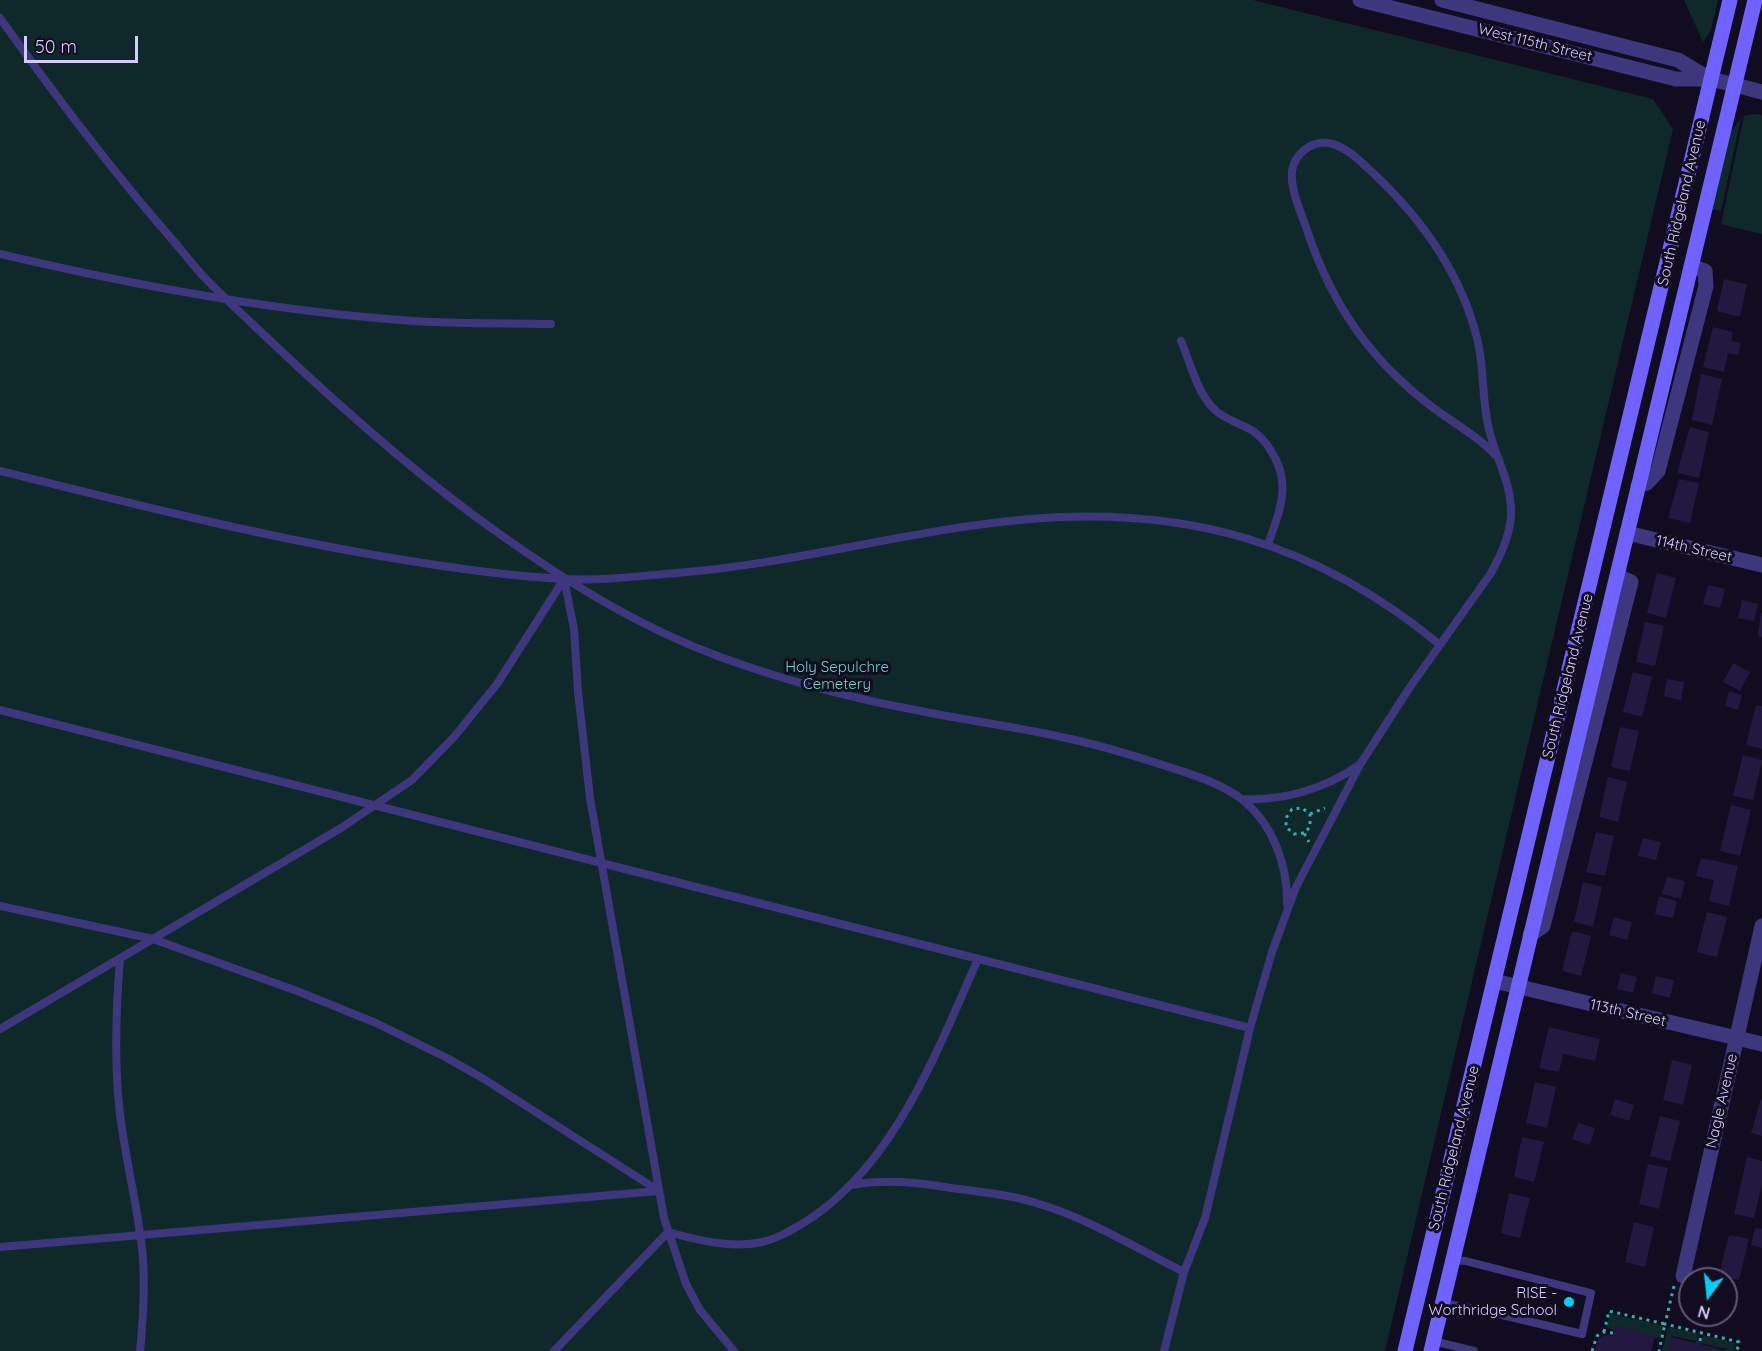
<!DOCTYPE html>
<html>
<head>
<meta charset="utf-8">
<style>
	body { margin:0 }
	#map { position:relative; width:1762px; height:1351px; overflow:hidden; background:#110c1f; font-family:Quicksand,sans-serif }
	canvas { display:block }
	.north { position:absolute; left:1678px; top:1267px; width:60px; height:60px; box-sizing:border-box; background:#110c1f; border:2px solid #5f5879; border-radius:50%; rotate:195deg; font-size:16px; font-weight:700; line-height:24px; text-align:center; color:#d4caff }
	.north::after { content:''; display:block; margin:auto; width:21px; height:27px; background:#01cef5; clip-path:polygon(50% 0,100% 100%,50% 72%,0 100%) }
	.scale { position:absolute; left:24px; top:36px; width:114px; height:27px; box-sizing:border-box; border:3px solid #d4caff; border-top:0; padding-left:8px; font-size:18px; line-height:21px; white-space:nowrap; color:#d4caff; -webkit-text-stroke:4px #110c1f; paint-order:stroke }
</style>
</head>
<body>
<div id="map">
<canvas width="1762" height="1351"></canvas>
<div class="north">N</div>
<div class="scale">50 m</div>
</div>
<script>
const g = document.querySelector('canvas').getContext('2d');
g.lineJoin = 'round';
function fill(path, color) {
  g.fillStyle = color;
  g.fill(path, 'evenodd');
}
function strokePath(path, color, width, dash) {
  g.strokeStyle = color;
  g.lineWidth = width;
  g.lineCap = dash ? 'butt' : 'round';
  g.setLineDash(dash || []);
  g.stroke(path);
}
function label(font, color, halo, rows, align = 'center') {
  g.font = font + ' Quicksand,sans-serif';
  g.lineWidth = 6;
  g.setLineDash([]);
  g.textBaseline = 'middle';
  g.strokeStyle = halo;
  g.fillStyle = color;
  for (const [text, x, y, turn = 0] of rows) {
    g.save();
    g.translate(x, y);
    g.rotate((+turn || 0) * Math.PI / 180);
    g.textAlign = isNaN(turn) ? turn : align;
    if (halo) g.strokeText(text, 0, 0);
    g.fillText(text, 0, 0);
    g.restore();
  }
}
const green = new Path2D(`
	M0 0H1253L1653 99 1673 129 1385 1351H0Z
	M1684 0H1718L1711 30 1703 42Z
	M1754 114 1762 115V234L1721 224 1744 116Z
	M1741 118 1721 211 1711 209 1731 132Z
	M1610 1313 1663 1326 1660 1339 1616 1326 1615 1330 1606 1328Z
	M1668 1327 1699 1334 1696 1341 1672 1336 1668 1351H1662Z
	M1703 1335 1736 1343 1734 1351H1725L1726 1349 1701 1343Z`);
const building = new Path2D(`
	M1724 279 1747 284 1740 317 1717 311Z
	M1713 327 1733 332 1731 341 1741 343 1738 355 1728 353 1724 372 1703 367Z
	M1701 374 1722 379 1712 425 1692 420Z
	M1690 427 1709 432 1699 478 1677 473Z
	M1679 479 1699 483 1690 523 1668 518Z
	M1657 573 1676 578 1666 618 1647 613Z
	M1708 585 1725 589 1720 608 1703 604Z
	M1742 600 1758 604 1754 621 1738 618Z
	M1761 613H1762V637L1758 636Z
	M1645 622 1664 626 1655 666 1636 662Z
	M1733 663 1750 672 1740 691 1723 682Z
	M1633 672 1652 677 1642 717 1623 712Z
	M1667 679 1684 682 1681 700 1664 696Z
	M1729 691 1742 695 1738 710 1725 706Z
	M1756 705 1762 706V749L1746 745Z
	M1620 727 1639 731 1630 771 1611 767Z
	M1743 755 1762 760 1753 800 1733 796Z
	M1608 777 1627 782 1618 822 1599 817Z
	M1731 805 1751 810 1740 856 1720 851Z
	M1596 832 1614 836 1605 876 1586 872Z
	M1643 838 1661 842 1656 860 1638 856Z
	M1701 858 1738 866 1729 906 1709 901 1714 880 1696 876Z
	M1667 877 1685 881 1681 899 1662 894Z
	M1583 882 1602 887 1593 927 1574 922Z
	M1659 896 1677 901 1673 918 1655 914Z
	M1707 912 1727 917 1717 957 1697 952Z
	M1614 917 1632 922 1627 940 1609 935Z
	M1572 931 1591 936 1581 976 1562 971Z
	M1621 973 1637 977 1633 993 1617 989Z
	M1656 976 1674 980 1670 998 1652 993Z
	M1549 1027 1600 1039 1595 1061 1563 1054 1559 1072 1539 1068Z
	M1672 1060 1692 1065 1683 1105 1663 1100Z
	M1535 1082 1556 1087 1547 1128 1526 1123Z
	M1615 1099 1634 1105 1629 1121 1610 1115Z
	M1761 1099H1762V1136L1751 1133Z
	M1660 1116 1680 1121 1670 1161 1650 1156Z
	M1578 1123 1595 1128 1590 1145 1572 1139Z
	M1522 1137 1544 1142 1534 1182 1514 1177Z
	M1747 1157 1762 1161V1184L1754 1218 1734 1214Z
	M1648 1164 1668 1168 1659 1209 1639 1204Z
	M1509 1193 1530 1198 1520 1238 1501 1233Z
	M1634 1222 1654 1227 1645 1267 1625 1262Z
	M1755 1228 1762 1229V1248L1751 1245Z
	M1729 1235 1749 1239 1739 1280 1719 1275Z
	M1616 1326 1655 1336 1651 1351H1595L1598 1339 1604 1335 1613 1336Z
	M1671 1337 1696 1343V1340L1700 1341 1702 1342 1701 1344 1725 1351H1668Z`);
const path = new Path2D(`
	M1310 814 1325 808
	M1304 833 1294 834 1286 827V818L1292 809 1302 808 1310 814V827L1304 833 1309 842
	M1674 1286 1665 1324 1739 1342 1737 1351
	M1604 1332 1609 1311 1665 1324 1659 1351
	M1700 1341 1701 1333
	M1592 1351 1597 1336 1603 1332 1614 1333`);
const service = new Path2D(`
	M0 18C54 94 110 168 171 238 182 251 192 264 203 276 228 302 255 326 280 350 348 414 418 476 494 530 567 582 638 627 723 658 787 681 854 699 921 711 969 721 1018 727 1066 738 1101 745 1135 756 1169 767 1194 775 1223 784 1244 801 1273 825 1288 866 1287 904
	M0 254C136 286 275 312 414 321 460 324 506 323 551 324
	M1181 341C1191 364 1197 394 1216 411 1227 420 1241 424 1253 431 1260 436 1267 444 1271 451 1292 482 1280 512 1268 544
	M0 471C128 503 256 535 386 557 445 567 504 576 564 579 601 581 639 576 676 573 795 564 911 529 1030 519 1188 506 1316 543 1439 644
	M0 710 1250 1028
	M1242 799C1283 801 1325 789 1359 765
	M0 906 153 939 297 991 376 1023 447 1058 484 1079 659 1191
	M120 959C116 1008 114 1056 119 1105 124 1157 139 1208 143 1259 145 1290 143 1321 140 1351
	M0 1029 341 828 412 780 454 737 497 684 564 579 574 629 578 692 590 798 664 1218 686 1284 700 1310 734 1351
	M851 1185C885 1179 917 1182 951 1188 979 1192 1008 1194 1036 1203 1088 1218 1136 1248 1184 1272
	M0 1247 659 1191
	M1442 1303 1481 1310 1582 1334 1591 1293 1466 1261 1452 1260
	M1433 1341 1474 1351
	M554 1351 668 1232C697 1240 732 1249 762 1242 776 1239 788 1232 800 1225 893 1170 936 1053 978 959
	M1164 1351 1184 1272 1205 1218 1250 1028 1272 952 1296 887 1361 763 1410 687 1491 573C1501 555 1511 533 1511 512 1511 482 1497 461 1490 433 1481 402 1485 369 1477 338 1461 274 1421 218 1373 173 1361 162 1345 145 1328 143 1310 141 1295 154 1292 171 1290 191 1302 214 1308 233 1332 304 1370 360 1431 406 1454 424 1479 436 1499 459`);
const minor = new Path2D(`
	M1638 486 1647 483 1658 471 1706 286 1705 271 1691 266
	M1627 533 1762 565
	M1530 935 1543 926 1631 582 1617 576
	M1494 981 1762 1044
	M1683 1276 1762 926`);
const tertiary = new Path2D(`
	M1360 0 1676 79H1711L1762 92
	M1442 0 1678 60 1708 78`);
const secondary = new Path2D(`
	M1405 1351 1730 0
	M1431 1351 1755 0`);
const markers = [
	[1569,1302,6,"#01cef5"]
];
const streetNames = [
	["West 115th Street",1535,43,14],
	["South Ridgeland Avenue",1682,203,-77],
	["114th Street",1694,549,13],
	["South Ridgeland Avenue",1568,676,-76],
	["113th Street",1628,1013,13],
	["Nagle Avenue",1722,1101,-77],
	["South Ridgeland Avenue",1454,1148,-76]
];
const parkNames = [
	["Holy Sepulchre",837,667],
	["Cemetery",837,684]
];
const poiNames = [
	["RISE -",1557,1293],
	["Worthridge School",1557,1310]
];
fill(green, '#0f2829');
fill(building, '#231840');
strokePath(path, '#2db0b0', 3, [3, 4.5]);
strokePath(service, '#3e377e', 8);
strokePath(minor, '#3e377e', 15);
strokePath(tertiary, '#3e377e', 15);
strokePath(secondary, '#6f62ff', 15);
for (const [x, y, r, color] of markers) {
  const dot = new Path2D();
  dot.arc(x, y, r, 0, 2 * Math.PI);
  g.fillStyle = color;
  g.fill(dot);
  strokePath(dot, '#110c1f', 2);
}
label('15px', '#d4caff', '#110c1f', streetNames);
label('15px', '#57dec4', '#110c1f', parkNames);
label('15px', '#d4caff', '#110c1f', poiNames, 'right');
</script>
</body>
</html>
